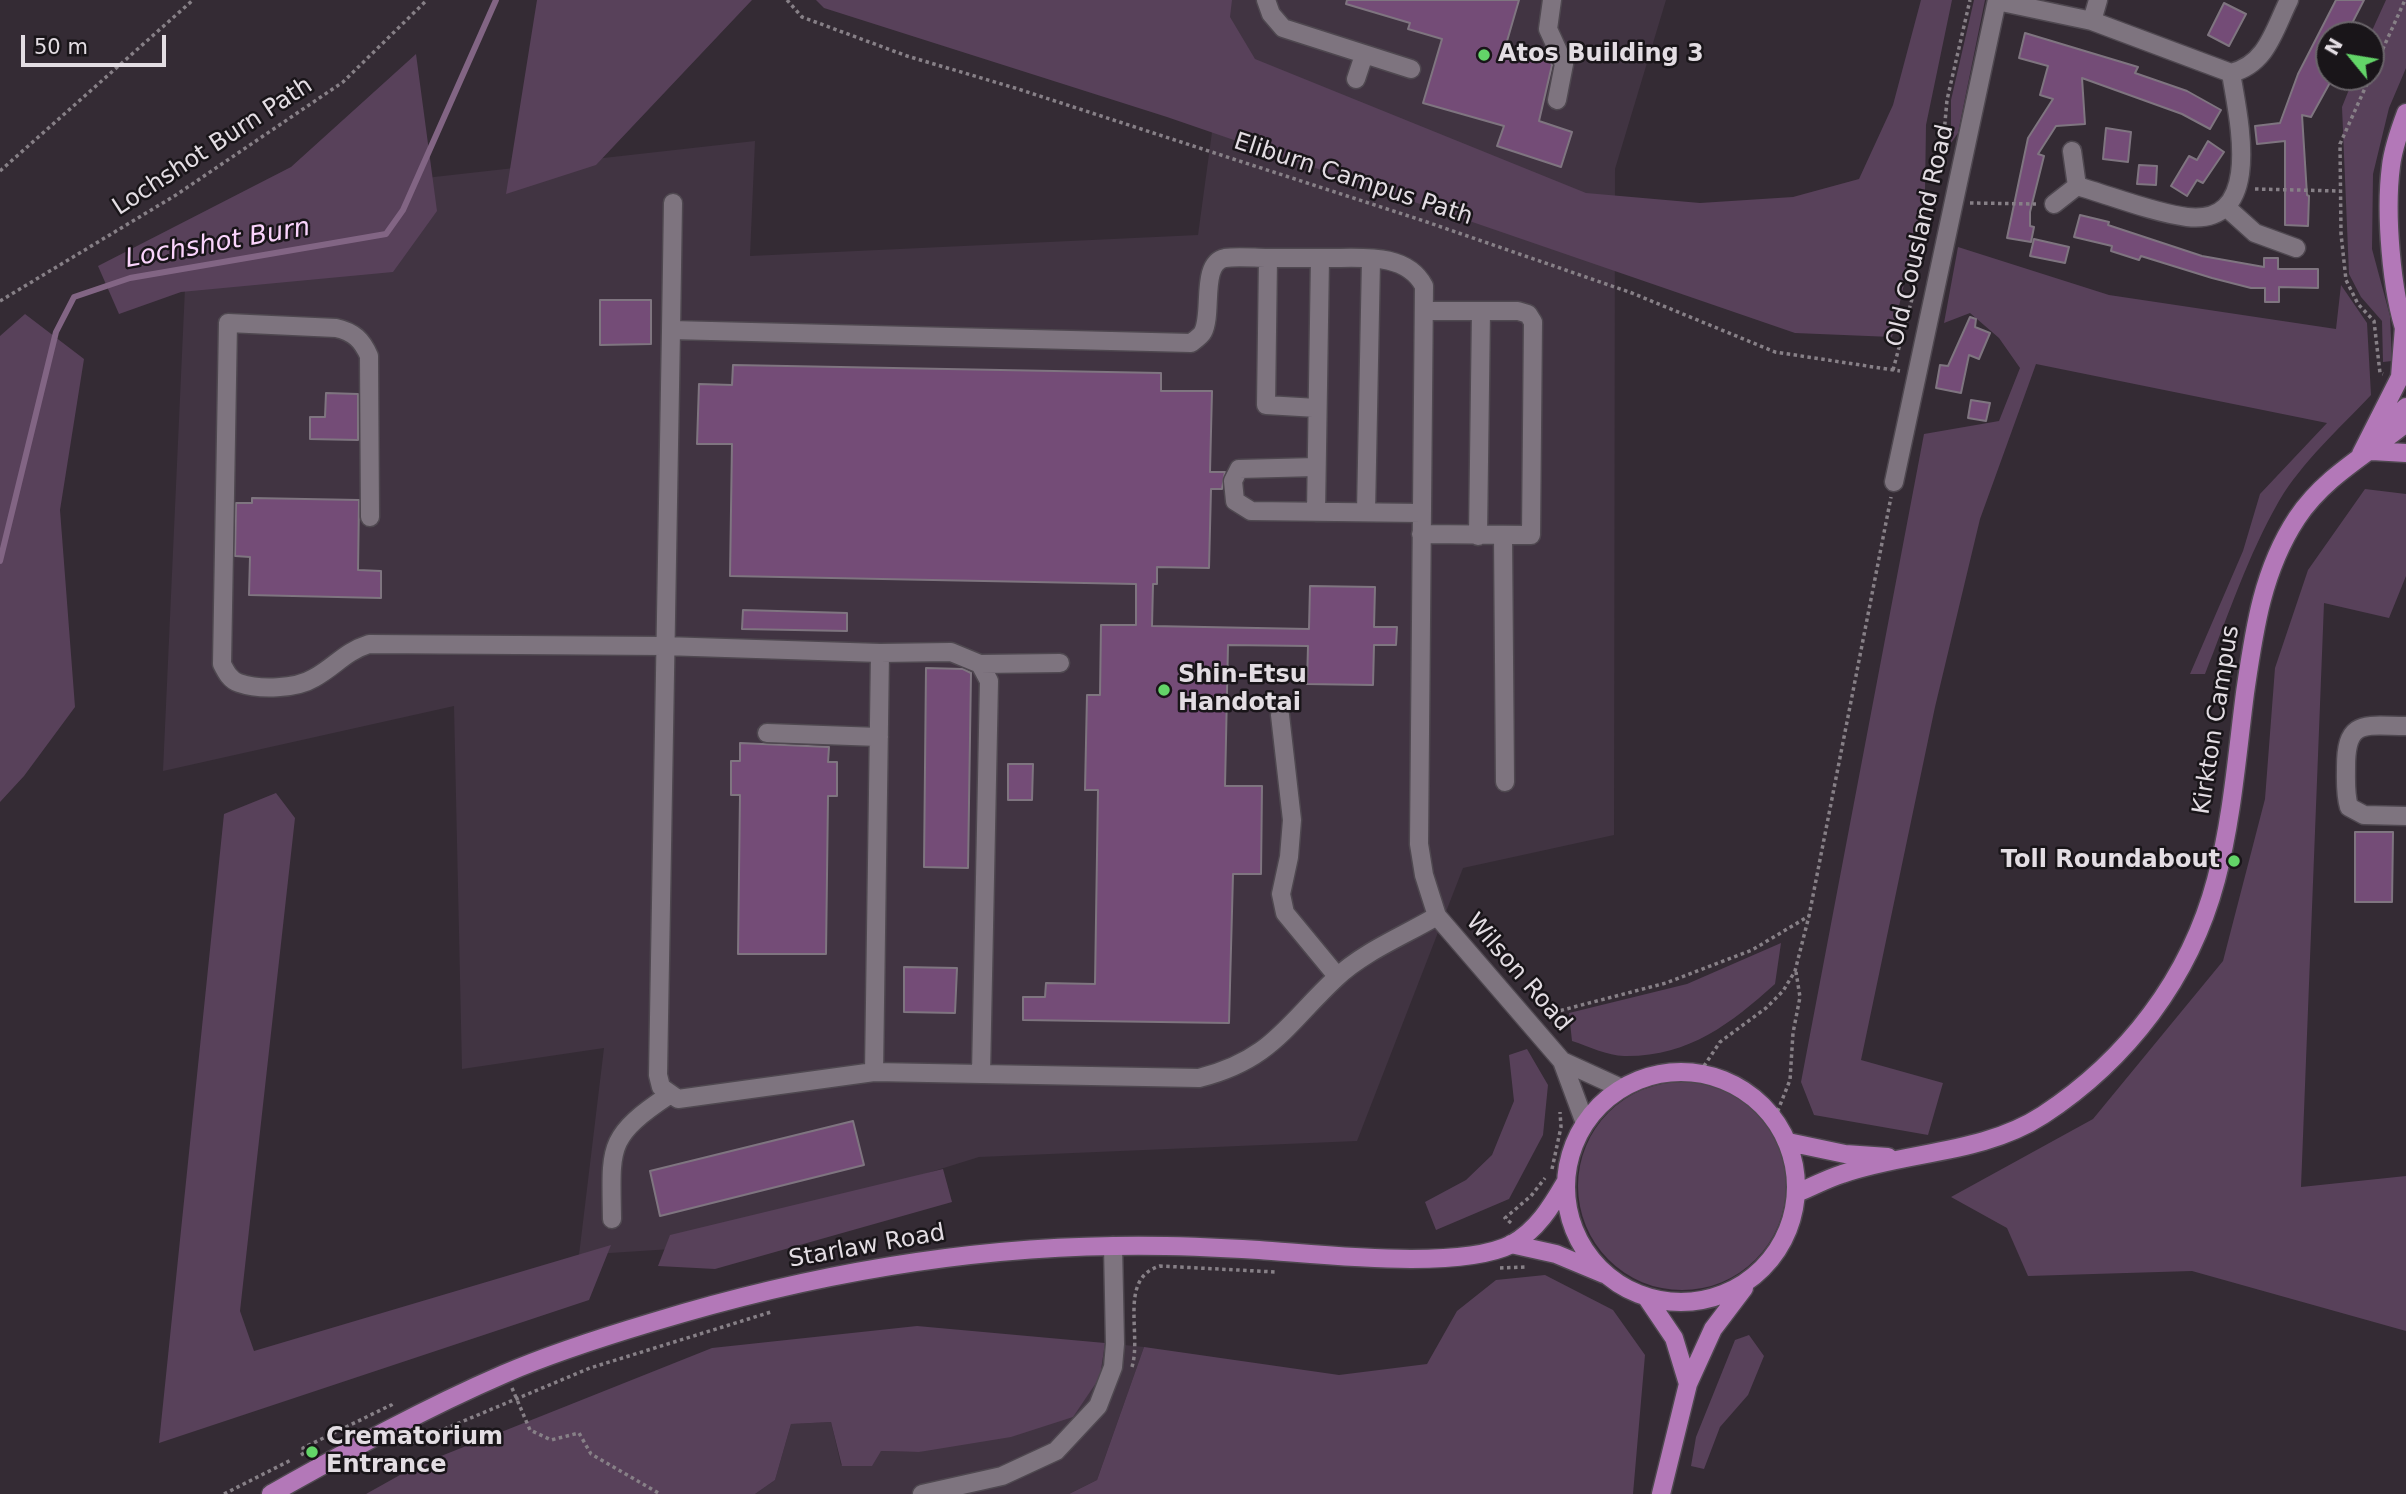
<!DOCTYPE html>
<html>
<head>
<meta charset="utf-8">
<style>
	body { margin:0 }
	#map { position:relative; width:2406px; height:1494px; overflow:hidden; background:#342b34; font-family:"DejaVu Sans",sans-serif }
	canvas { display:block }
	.north { position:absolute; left:2315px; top:21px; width:70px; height:70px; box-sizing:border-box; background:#191519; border:2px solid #6a656a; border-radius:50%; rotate:300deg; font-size:19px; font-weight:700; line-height:28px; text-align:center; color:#e3dde3 }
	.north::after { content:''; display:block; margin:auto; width:24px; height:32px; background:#63d468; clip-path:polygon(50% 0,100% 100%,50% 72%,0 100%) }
	.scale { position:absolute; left:21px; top:35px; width:145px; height:32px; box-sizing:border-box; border:4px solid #e3dde3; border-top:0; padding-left:9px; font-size:21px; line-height:24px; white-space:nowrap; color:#e3dde3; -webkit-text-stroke:5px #191519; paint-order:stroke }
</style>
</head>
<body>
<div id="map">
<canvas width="2406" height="1494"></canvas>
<div class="north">N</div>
<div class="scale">50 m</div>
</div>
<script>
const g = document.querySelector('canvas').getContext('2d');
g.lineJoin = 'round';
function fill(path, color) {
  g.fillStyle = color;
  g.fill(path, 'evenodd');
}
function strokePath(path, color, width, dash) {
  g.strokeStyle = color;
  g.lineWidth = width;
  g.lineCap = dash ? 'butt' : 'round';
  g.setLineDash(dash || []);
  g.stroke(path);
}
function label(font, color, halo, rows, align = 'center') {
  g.font = font + ' "DejaVu Sans",sans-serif';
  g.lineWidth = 5;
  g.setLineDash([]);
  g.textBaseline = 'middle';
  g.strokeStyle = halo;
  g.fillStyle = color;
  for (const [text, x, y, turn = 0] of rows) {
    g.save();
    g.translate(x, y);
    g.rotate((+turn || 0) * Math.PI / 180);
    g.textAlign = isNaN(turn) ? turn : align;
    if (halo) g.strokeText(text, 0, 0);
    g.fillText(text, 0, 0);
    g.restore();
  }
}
const built = new Path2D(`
	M1230 0H1666L1615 169 1614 835 1463 868 1357 1141 979 1157 687 1248 579 1255 604 1048 462 1069 454 706 163 771 187 244 336 188 755 141 750 256 1198 235Z
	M1105 1343 1144 1347 1097 1480 1069 1494H755L775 1480 791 1424 831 1422 841 1465 881 1451 919 1452 1100 1377Z`);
const green = new Path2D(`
	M537 0H752L596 165 506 194Z
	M816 0H1232L1230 17 1255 59 1586 193 1700 203 1793 197 1859 179 1893 105 1921 0H1952L1926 125 1925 192 1892 337 1795 333 1167 117 824 8Z
	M1974 0H1985L1958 133 1951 143V100Z
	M2386 0H2406V68L2389 108 2373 174 2372 249 2390 316 2392 361 2383 362 2382 321 2361 297 2349 274 2342 107 2354 77H2371L2370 35Z
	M416 54 437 211 393 272 181 292 119 314 98 266 291 167Z
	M1958 247 2109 295 2336 329 2341 285 2367 323 2371 395C2340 428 2302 462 2279 501 2248 555 2228 616 2205 674H2190L2243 551 2260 494 2327 423 2036 364 1980 519 1935 707 1861 1060 1943 1083 1928 1135 1814 1115 1801 1082 1924 434 1999 421 2020 368 1999 338 1970 313 1944 323Z
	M25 314 84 359 60 510 75 707 24 776 0 802V336Z
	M2365 489 2406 494V576L2389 618 2324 603 2301 1187 2406 1176V1331L2192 1271 2028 1276 2007 1228 1951 1197 2093 1119 2223 961 2265 799 2275 668 2308 570Z
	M276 793 295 818 240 1311 254 1351 611 1245 589 1300 159 1443 224 814Z
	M1781 943 1775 984C1730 1024 1689 1057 1624 1056 1608 1056 1588 1046 1572 1041L1569 1013 1687 984Z
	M1527 1049 1548 1085 1543 1135 1509 1199 1436 1230 1425 1202 1466 1180 1492 1155 1514 1101 1509 1055Z
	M1578 1186a104 104 0 1 1 208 0a104 104 0 1 1-208 0Z
	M943 1169 952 1202 715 1269 658 1266 670 1235Z
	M1545 1275 1613 1310 1645 1355 1633 1494H1069L1097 1480 1144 1347 1339 1375 1427 1364 1457 1311 1496 1280Z
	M917 1326 1105 1343 1100 1377 1073 1417 1011 1437 919 1452 881 1451 872 1466H842L831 1422 791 1424 775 1480 755 1494H366L416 1466 712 1348Z
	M1749 1335 1764 1356 1748 1395 1720 1427 1704 1469 1691 1466 1696 1437 1735 1340Z`);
const stream = new Path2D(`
	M0 561 56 332 74 297 130 278 386 234 403 210 496 0`);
const building = new Path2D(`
	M1347 0H1519L1505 48 1550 61 1552 65 1539 121 1572 132 1561 167 1497 146 1504 126 1423 103 1442 39 1408 29 1410 23 1346 4Z
	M2336 0H2364L2346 35H2329V77L2332 79 2311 117 2302 115 2307 195 2309 196 2308 226 2285 225V141L2257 144 2255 126 2280 123 2298 74Z
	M2224 3 2246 14 2229 46 2208 35Z
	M2025 33 2138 67 2135 73 2187 91 2221 110 2210 129 2182 114 2082 78 2085 124 2056 126 2038 154 2044 156 2030 212V226L2034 227 2031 242 2007 238 2028 138 2053 99 2040 95 2048 66 2019 58Z
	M2106 128 2131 132 2128 162 2103 159Z
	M2208 141 2224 152 2203 183 2197 180 2187 196 2171 186 2189 156 2197 160Z
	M2139 165 2157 166 2156 185 2137 184Z
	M2080 215 2109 222 2108 225 2202 256 2264 267V258H2278V269H2318V288L2279 287V302H2265V288H2251L2212 278 2141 256 2139 260 2111 251 2112 246 2074 237Z
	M2034 239 2069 247 2065 263 2030 256Z
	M600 300H651V344L600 345Z
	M1970 317 1976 319 1975 327 1990 333 1979 359 1969 355 1961 393 1936 388 1940 365 1948 366Z
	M733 365 1161 373V391H1212L1210 472H1225L1222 489H1211L1209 568 1157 567V584H1153L1152 626 1309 629 1310 586 1375 587 1374 627H1397L1396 645H1374L1373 685 1307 684 1308 646 1228 645 1225 786H1262L1261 874H1233L1229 1023 1023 1020V997H1045L1046 983 1095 984 1098 790H1085L1087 695H1100L1101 625H1136V584L730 576 732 444H697L699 384 732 385Z
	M326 393 358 394V440L310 439V417H325Z
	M1971 400 1990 403 1986 421 1968 418Z
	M252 498 359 500 358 570 381 571V598L249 595 250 557 235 556 236 503H252Z
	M743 610 847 613V631L742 629Z
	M926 668 963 669 971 673 968 868 924 867Z
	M740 743 829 747 828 762H837V796H828L826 954H738L740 795H731V761H740Z
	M1008 764H1033L1032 800H1008Z
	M2355 832H2393L2392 902H2355Z
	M904 967 957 968 955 1013 904 1012Z
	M853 1121 864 1165 660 1216 650 1171Z`);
const path = new Path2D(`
	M787 0 802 17 907 56 1015 88 1424 221 1632 293 1775 352 1900 371
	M2371 75 2405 0
	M2370 77 2340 144 2341 234 2346 280 2358 304 2374 321 2380 373 2383 374
	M1941 167 1947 100 1970 0
	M0 171 193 0
	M2255 189 2340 191
	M1970 203 2036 204
	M0 301 176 195 343 82 427 0
	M1893 370 1916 284
	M1547 1014 1666 983 1752 950 1809 916
	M1700 1072 1720 1042 1766 1008 1783 991 1795 971 1809 916 1891 497
	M1775 1118 1790 1080 1793 1033 1800 997 1796 972
	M1552 1169 1561 1127 1560 1112
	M1511 1223 1505 1218 1531 1196 1545 1178
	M1500 1268 1526 1267
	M1132 1367C1142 1334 1118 1278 1160 1266L1276 1272
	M512 1388 530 1430 551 1440 579 1433 591 1454 660 1494
	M408 1438 411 1443 590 1368 771 1312
	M301 1455 304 1453 303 1448 391 1405 393 1409
	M224 1494 291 1460`);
const minor = new Path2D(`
	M1266 0 1271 14 1283 28 1411 69
	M1552 0 1548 29 1564 64 1557 100
	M1997 1 2092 21 2231 73C2238 117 2265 226 2187 217 2154 213 2109 195 2077 186L2072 151
	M2092 21 2098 0
	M2231 73C2267 64 2274 30 2289 0
	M1356 79 1364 55
	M673 203 671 330 1191 343C1195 340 1201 336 1203 332 1213 313 1200 263 1225 258 1238 256 1255 258 1268 258
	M2054 204 2077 186
	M2226 207 2255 233 2296 248
	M671 330 658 1075 661 1087 678 1099 874 1072 1199 1078C1271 1060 1286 1025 1336 978 1363 952 1405 935 1437 916L1424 875 1419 844 1424 286C1405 250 1356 259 1320 258L1316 512
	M1317 408 1266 405 1268 258H1320
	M1316 467 1239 469 1233 481 1235 501 1251 511 1421 513
	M1894 482 1997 0
	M1366 512 1371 260
	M370 517 369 356C362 340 354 332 336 328L228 323 222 664C226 672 230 680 239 683 259 690 296 689 314 678 336 666 344 652 369 644L664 646 880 653
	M1421 534 1531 535 1533 322 1528 314 1518 311H1425
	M1478 536 1481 311
	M1503 536 1505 782
	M1280 715 1292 820 1289 857 1281 894 1285 913 1337 976
	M2406 726C2365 726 2346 718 2346 767 2346 781 2345 794 2349 807L2364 815 2406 816
	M767 733 879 737
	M1437 916 1562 1061
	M874 1072 880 653 951 652 980 664
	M981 1074 989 681 980 664 1060 663
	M1585 1123 1562 1061 1621 1088
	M612 1219C611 1147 606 1137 669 1095
	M922 1494 1002 1476 1056 1451 1098 1406 1113 1367 1115 1344 1113 1246`);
const major = new Path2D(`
	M2406 113C2400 129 2393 148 2391 166 2385 212 2391 291 2406 334
	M2383 427 2406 407
	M2372 451 2406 453
	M2361 454 2400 377 2404 327
	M1566 1187a115 115 0 1 1 230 0a115 115 0 1 1-230 0Z
	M1788 1142 1845 1154 1888 1157
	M1797 1193C1812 1187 1826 1179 1842 1174 1908 1151 1983 1154 2043 1115 2127 1060 2190 978 2216 880 2232 820 2237 755 2245 693 2254 631 2262 571 2297 518 2325 476 2368 454 2406 423
	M1511 1244 1556 1254 1604 1274
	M1647 1298 1674 1338 1688 1384
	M271 1494C348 1451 423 1409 504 1374 552 1353 603 1337 653 1322 804 1276 956 1248 1114 1246 1162 1245 1211 1247 1259 1250 1320 1254 1459 1271 1512 1244 1537 1230 1551 1207 1565 1183
	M1661 1494 1688 1384 1713 1329 1744 1288`);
const markers = [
	[1484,55,7,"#63d468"],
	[1164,690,7,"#63d468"],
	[2234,861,7,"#63d468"],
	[312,1452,7,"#63d468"]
];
const poiNames = [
	["Atos Building 3",1498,55],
	["Shin-Etsu",1178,676],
	["Handotai",1178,704],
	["Toll Roundabout",2220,861,"right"],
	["Crematorium",326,1438],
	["Entrance",326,1466]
];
const streetNames = [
	["Lochshot Burn Path",213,147,-33],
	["Eliburn Campus Path",1353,180,18],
	["Old Cousland Road",1921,236,-77],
	["Kirkton Campus",2217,720,-81],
	["Wilson Road",1518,973,49],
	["Starlaw Road",867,1247,-10]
];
const waterNames = [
	["Lochshot Burn",218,244,-10]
];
fill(built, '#413442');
fill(green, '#58415a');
strokePath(stream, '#826584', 6);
fill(building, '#744c77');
strokePath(building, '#7f7580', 2);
strokePath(minor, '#4f4850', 21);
strokePath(major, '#4f4850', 21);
strokePath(path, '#878087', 3.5, [3.5, 3.5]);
strokePath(minor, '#7e747f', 18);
strokePath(major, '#b378b8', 18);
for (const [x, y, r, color] of markers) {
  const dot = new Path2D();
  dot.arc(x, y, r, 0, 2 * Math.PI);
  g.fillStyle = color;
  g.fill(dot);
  strokePath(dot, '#191519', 2.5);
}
label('bold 24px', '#e3dde3', '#191519', poiNames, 'left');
label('24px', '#e3dde3', '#191519', streetNames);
label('italic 26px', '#fad4fc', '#191519', waterNames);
</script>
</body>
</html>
